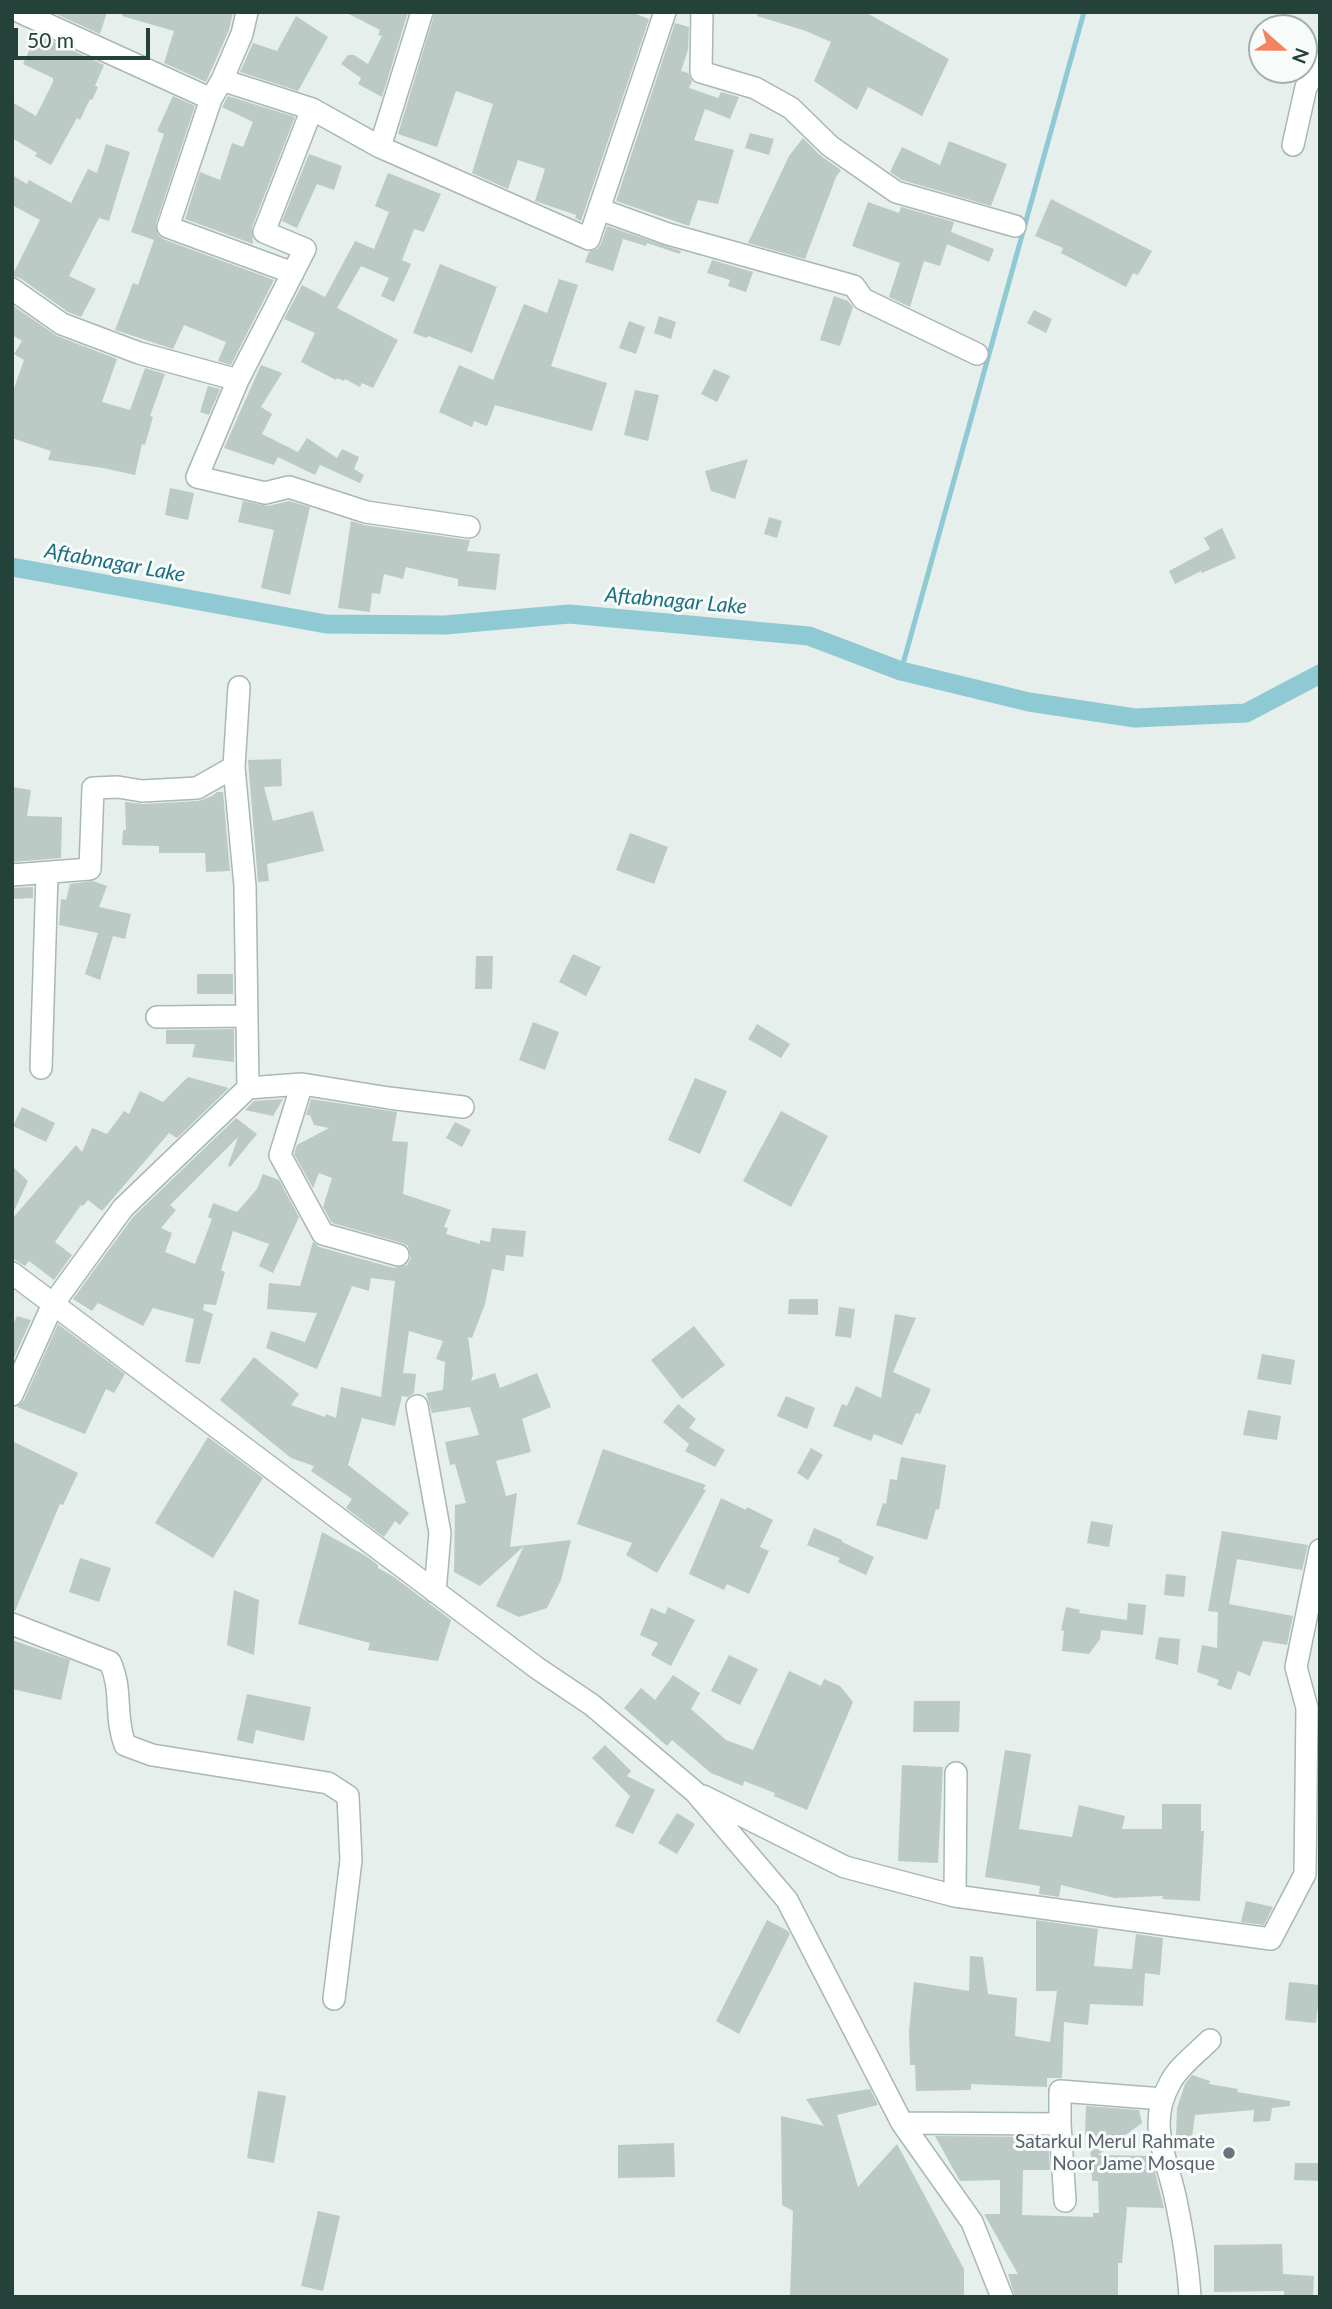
<!DOCTYPE html>
<html>
<head>
<meta charset="utf-8">
<style>
	body { margin:0 }
	#map { position:relative; width:1332px; height:2309px; overflow:hidden; background:#e6efeb; font-family:Lato,sans-serif }
	canvas { display:block }
	.frame { position:absolute; inset:0; border:14px solid #24423a; pointer-events:none }
	.north { position:absolute; left:1248px; top:14px; width:70px; height:70px; box-sizing:border-box; background:#f7fbf9; border:2px solid #a3b1ad; border-radius:50%; rotate:111deg; font-size:19px; font-weight:700; line-height:28px; text-align:center; color:#24423a }
	.north::after { content:''; display:block; margin:auto; width:24px; height:32px; background:#f4845f; clip-path:polygon(50% 0,100% 100%,50% 72%,0 100%) }
	.scale { position:absolute; left:14px; top:28px; width:136px; height:32px; box-sizing:border-box; border:4px solid #24423a; border-top:0; padding-left:9px; font-size:21px; line-height:24px; white-space:nowrap; color:#24423a; -webkit-text-stroke:5px #f7fbf9; paint-order:stroke }
</style>
</head>
<body>
<div id="map">
<canvas width="1332" height="2309"></canvas>
<div class="frame"></div>
<div class="north">N</div>
<div class="scale">50 m</div>
</div>
<script>
const g = document.querySelector('canvas').getContext('2d');
g.lineJoin = 'round';
function strokePath(path, color, width, dash) {
  g.strokeStyle = color;
  g.lineWidth = width;
  g.lineCap = dash ? 'butt' : 'round';
  g.setLineDash(dash || []);
  g.stroke(path);
}
function fill(path, color) {
  g.fillStyle = color;
  g.fill(path, 'evenodd');
}
function label(font, color, halo, rows, align = 'center') {
  g.font = font + ' Lato,sans-serif';
  g.lineWidth = 6;
  g.setLineDash([]);
  g.textBaseline = 'middle';
  g.strokeStyle = halo;
  g.fillStyle = color;
  for (const [text, x, y, turn = 0] of rows) {
    g.save();
    g.translate(x, y);
    g.rotate((+turn || 0) * Math.PI / 180);
    g.textAlign = isNaN(turn) ? turn : align;
    if (halo) g.strokeText(text, 0, 0);
    g.fillText(text, 0, 0);
    g.restore();
  }
}
const stream = new Path2D(`
	M901 671 1084 12`);
const canal = new Path2D(`
	M12 567 326 624 445 625 569 614 809 636 901 671 1029 702 1135 718 1246 713 1320 674`);
const building = new Path2D(`
	M52 12H107L100 34Z
	M123 12H233L229 30 206 82 164 63 174 31 122 16Z
	M345 12H408L382 97 358 84 361 78 341 64 348 55H354L368 64 382 36 378 35 380 30Z
	M435 12H631L649 19 581 221 575 218 576 215 535 201 545 169 518 160 508 189 472 173 493 104 456 91 437 147 398 134Z
	M758 12H865L949 59 922 116 868 87 857 110 814 81 831 42 806 31 757 16Z
	M296 16 328 37 298 91 240 72 253 43 277 51Z
	M675 23 689 27 688 50 681 71 688 73 692 81 689 88 718 98 721 92 739 97 730 119 705 109 694 140 734 150 718 204 698 200 689 226 616 201Z
	M37 34 104 65 95 86 98 87 92 100 90 99 80 120 77 118 51 165 35 156 37 153 12 138V102L36 116 53 82V78L23 64Z
	M173 96 195 106 156 223 158 235 163 239 274 280 231 365 218 361 226 342 184 325 173 349 115 330 133 283 138 285 154 240 131 232 164 134 157 131Z
	M228 96 295 117 252 227 253 244 185 219 200 172 220 180 232 143 243 147 253 122 222 107Z
	M750 133 774 139 769 155 745 148Z
	M803 138 821 156 841 170 836 177 805 259 748 243 789 156Z
	M949 141 1007 164 991 206 902 180 890 172 902 147 940 165Z
	M106 144 130 152 109 221 99 218 69 276 96 289 81 317 68 312 20 278 12 276 40 220 12 205V175L27 184 29 180 71 203 88 169 97 173Z
	M309 154 342 166 334 190 317 184 297 228 282 221Z
	M388 173 441 194 424 232 414 229 402 260 411 264 394 302 381 296 389 278 361 266 337 308 398 340 373 388 362 383 360 387 345 379 344 381 337 378 336 380 301 362 315 333 284 319 302 285 325 297 355 241 374 249 389 212 375 206Z
	M1051 199 1152 251 1138 275 1133 273 1126 287 1061 253 1063 248 1035 236Z
	M868 202 899 213 901 207 954 222 951 232 994 249 989 262 947 244 940 266 924 261 910 307 889 297 900 263 852 246Z
	M607 226 681 251 680 254 647 243 646 246 623 239 613 271 585 262 589 252 597 249 601 244Z
	M712 260 753 272 746 292 728 286 730 280 707 273Z
	M440 264 497 287 472 353 428 336 427 338 413 333Z
	M559 279 578 285 551 366 607 383 592 431 495 405 487 426 474 421 472 427 439 412 459 365 493 380 524 304 547 313Z
	M834 296 848 301 853 307 840 346 820 340Z
	M12 305 57 336 117 359 102 402 130 410 145 368 165 374 150 416 153 417 145 445 142 444 135 475 103 468 48 460 51 451 12 438V394L24 360 14 354 22 341 12 335Z
	M1034 310 1052 319 1046 333 1027 323Z
	M659 316 676 322 671 339 654 333Z
	M629 321 645 327 636 354 619 348Z
	M261 365 282 373 261 407 272 414 262 434 298 452 307 438 337 458 342 449 359 457 354 469 364 475 360 483 320 465 315 475 278 457 274 465 224 448Z
	M714 369 730 376 717 402 701 394Z
	M208 386 220 389 209 415 200 412Z
	M635 390 659 395 648 441 624 435Z
	M748 459 735 499 711 491 705 471Z
	M170 488 194 493 188 520 165 515Z
	M243 501 268 506 289 501 310 507 290 595 261 588 274 530 238 522Z
	M769 517 782 521 777 538 764 534Z
	M351 521 364 525 468 540H470L467 551 500 554 496 590 458 586V579L406 567 403 579 384 574 380 594 372 593 370 612 338 608Z
	M1222 528 1236 558 1202 573 1201 571 1175 584 1169 571 1210 549 1204 538Z
	M281 759 282 786 264 787 273 821 313 811 324 851 267 864 269 881 258 882 248 760Z
	M12 787 31 790 27 816 62 817 61 858 12 862Z
	M217 792H223L230 871 206 872 205 853H159V846L122 845 123 830H126L125 802 143 804 198 801 212 796Z
	M630 833 668 847 654 884 616 870Z
	M93 881 107 886 99 907 131 914 125 939 113 936 100 980 85 974 98 933 59 925 61 899 66 900 70 884Z
	M33 887V898L12 899V888Z
	M573 954 601 967 586 996 559 982Z
	M476 956H493L492 989H475Z
	M197 974H233V994H197Z
	M533 1022 559 1032 545 1070 519 1060Z
	M757 1024 790 1044 781 1058 748 1039Z
	M234 1029V1062L192 1057 195 1044H166V1030Z
	M188 1077 229 1088 177 1138 169 1133 102 1211 88 1200 83 1206 81 1205 55 1242 72 1255 54 1280 29 1261 25 1266 12 1258V1219L76 1145 82 1152 92 1128 107 1134 124 1111 129 1114 140 1091 163 1102Z
	M695 1078 727 1091 700 1154 668 1140Z
	M283 1099 273 1116 245 1110 254 1101Z
	M311 1099 397 1112 392 1141 408 1142 403 1194 451 1210 444 1227 448 1228 446 1234 480 1244V1240L490 1242 492 1228 526 1231 523 1257 506 1255 504 1271 492 1269 485 1304 472 1338 468 1337 473 1374 471 1381 495 1373 500 1388 537 1373 551 1407 522 1419 531 1452 496 1461 506 1496 517 1493 510 1547 571 1540 561 1580 547 1608 519 1617 496 1606 524 1546 480 1586 454 1572 455 1505 466 1503 455 1464 450 1465 445 1442 479 1435 470 1407 432 1413 426 1393 443 1390 445 1362 436 1359 443 1341 409 1331 403 1373 416 1374 414 1393 408 1397 402 1396 395 1426 362 1418 348 1465 409 1513 400 1525 395 1521 384 1537 346 1508 352 1499 311 1471 314 1466 291 1458 220 1400 254 1357 299 1394 291 1405 325 1417 326 1414 336 1418 341 1387 381 1397 395 1281 371 1278 369 1291 352 1286 317 1369 266 1348 271 1331 305 1342 317 1313 267 1309 269 1283 300 1286 313 1242 319 1247 394 1268 407 1265 411 1258 408 1246 402 1243 332 1223 323 1207 332 1178 319 1173 313 1188 294 1154 297 1145 329 1128 314 1125 310 1115H306Z
	M22 1107 55 1123 46 1142 13 1126Z
	M781 1111 828 1136 791 1207 743 1181Z
	M236 1118 257 1134 230 1167 228 1166 238 1137 170 1205 176 1210 161 1228 172 1233 165 1252 195 1264 212 1219 208 1217 213 1203 237 1212 257 1189 263 1174 279 1180 299 1217 273 1273 259 1266 269 1244 233 1231 221 1270 225 1272 216 1305 204 1304 203 1310 213 1314 200 1364 185 1362 194 1319 153 1308 143 1326 98 1303 92 1311 73 1299 133 1217Z
	M455 1122 471 1130 462 1147 446 1138Z
	M12 1166 28 1181 12 1215Z
	M789 1299H818V1315L788 1314Z
	M839 1307 855 1309 851 1338 835 1336Z
	M895 1314 916 1318 893 1372 931 1389 920 1414 916 1413 902 1445 874 1434 871 1441 833 1426 842 1404 847 1406 856 1386 881 1398Z
	M17 1316 31 1320 12 1362V1327Z
	M58 1324 125 1374 114 1393 106 1389 85 1434 17 1407 24 1400Z
	M694 1326 725 1365 682 1399 651 1360Z
	M1262 1354 1295 1360 1291 1385 1257 1379Z
	M786 1396 815 1408 807 1429 777 1416Z
	M678 1404 696 1419 689 1428 725 1450 715 1467 685 1451 689 1444 663 1422Z
	M1248 1410 1281 1416 1277 1440 1243 1435Z
	M208 1437 263 1478 213 1558 155 1523Z
	M12 1441 78 1473 63 1505 60 1504 15 1611H12Z
	M811 1448 823 1455 808 1480 797 1473Z
	M603 1449 706 1485 703 1489 706 1490 657 1573 626 1555 632 1543 577 1524Z
	M901 1457 946 1465 939 1510 936 1509 927 1540 876 1525 883 1503 886 1504 890 1479 897 1480Z
	M721 1498 746 1510 747 1507 773 1520 760 1547 769 1551 749 1594 727 1584 724 1590 689 1574Z
	M1091 1521 1113 1525 1109 1547 1087 1543Z
	M814 1528 842 1540V1542L874 1557 866 1575 838 1562 840 1558 807 1545Z
	M1222 1531 1308 1545 1302 1570 1237 1559 1229 1604 1293 1616 1287 1645 1263 1641 1250 1676 1238 1671 1231 1690 1217 1685 1219 1680 1197 1672 1202 1645 1217 1648 1218 1612 1208 1611Z
	M322 1532 366 1556 378 1565V1568L394 1577 451 1620 438 1661 368 1650 370 1643 298 1624Z
	M80 1558 111 1568 99 1602 69 1592Z
	M1166 1574 1186 1576 1184 1597 1164 1595Z
	M234 1590 259 1600 254 1655 227 1645Z
	M1128 1603 1146 1605 1143 1635 1101 1630 1100 1639 1089 1654 1062 1651 1064 1631 1061 1630 1066 1607 1080 1610 1079 1613 1127 1620Z
	M668 1607 695 1620 671 1666 651 1655 658 1643 640 1635 651 1608 665 1614Z
	M1159 1637 1180 1639 1178 1665 1155 1659Z
	M12 1640 70 1660 61 1700 12 1689Z
	M729 1655 758 1669 740 1705 711 1691Z
	M789 1671 821 1686 824 1679 840 1686 853 1702 807 1810 774 1796 775 1793 744 1781 743 1786 711 1773 672 1740 667 1746 624 1708 641 1688 655 1700 673 1675 700 1693 691 1709 726 1740 753 1750Z
	M247 1694 311 1707 304 1741 256 1730 253 1744 237 1740Z
	M914 1701H960L959 1732H913Z
	M605 1745 631 1771 627 1776 655 1790 633 1834 615 1826 630 1796 592 1758Z
	M1005 1750 1031 1754 1019 1829 1072 1837 1079 1805 1125 1816 1122 1829H1162V1804H1201V1831H1204L1200 1901 1162 1899 1163 1896 1115 1898 1061 1885 1059 1897 1039 1894 1040 1886 985 1877Z
	M902 1765 943 1767 938 1863 898 1861Z
	M677 1813 695 1824 677 1854 658 1843Z
	M1246 1901 1273 1907 1264 1925 1241 1922Z
	M767 1920 788 1931 790 1934 739 2034 716 2021Z
	M1036 1920 1098 1929 1094 1966 1132 1969 1136 1934 1163 1938 1160 1975 1145 1973 1143 2006 1090 2004 1088 2025 1064 2022 1062 2078H1047V2087L971 2084V2090L916 2091 915 2065H910L909 2031 914 1982 969 1991 970 1956 983 1957 988 1994 1017 1998 1015 2036 1050 2042 1057 1991H1036Z
	M1289 1982 1320 1985 1316 2023 1285 2020Z
	M1192 2075 1210 2081 1209 2084 1238 2089 1237 2092 1290 2101V2106L1272 2108 1270 2121 1253 2122 1254 2110 1195 2115 1192 2137 1176 2138 1177 2108 1185 2084Z
	M870 2089 878 2105 837 2115 858 2187 897 2144 964 2269V2297H790L793 2211 782 2205 781 2116 824 2126 806 2099Z
	M258 2091 286 2096 274 2163 247 2158Z
	M1086 2106 1139 2110 1142 2123 1098 2155 1151 2156 1164 2208 1127 2207 1122 2263H1118V2297H1015L1008 2274H1018L984 2214H1000V2180L960 2181 935 2136 1048 2137 1050 2170H1023L1022 2215 1093 2217V2213H1099L1098 2181H1092L1090 2135 1085 2134Z
	M674 2143 675 2177 618 2178V2145Z
	M1295 2163H1320V2181L1294 2180Z
	M318 2211 340 2216 323 2291 301 2286Z
	M1282 2244 1283 2274 1314 2276 1313 2297H1284V2291L1214 2292V2245Z`);
const minor = new Path2D(`
	M20 12 211 99 222 80 312 109 380 147 589 239 665 12
	M702 12 701 72 755 88 791 108 830 146 896 192 1015 226
	M222 80 242 34 247 12
	M211 99 168 227 293 273
	M312 109 264 232 305 249 238 380 197 477 265 493 289 487 366 512 469 527
	M1293 145 1306 87 1320 64
	M380 147 422 12
	M599 209 668 234 854 286 863 299 977 354
	M12 289 62 324 139 353 238 380
	M239 687 234 767 245 886 248 1088
	M12 875 90 869 93 788 118 787 142 791 197 788 234 767
	M157 1017 247 1016
	M41 1068 47 874
	M302 1084 280 1155 323 1234 398 1255
	M12 1273 537 1668 592 1705 695 1792 787 1900 902 2123 972 2222 1002 2297
	M12 1395 53 1304 123 1208 248 1088 302 1084 389 1098 463 1107
	M417 1406 440 1533 435 1592
	M12 1624 110 1662C123 1690 114 1716 125 1745L152 1755 328 1783 348 1796 351 1860 334 1999
	M703 1796 845 1867 955 1896 1271 1939 1305 1874 1307 1708 1296 1667 1320 1550
	M955 1896 956 1773
	M902 2123 1060 2124V2091L1163 2099
	M1060 2124 1065 2201
	M1190 2297C1188 2263 1182 2229 1175 2196 1166 2155 1147 2124 1170 2083 1178 2067 1197 2053 1210 2040`);
const markers = [
	[1229,2153,7,"#6b7280"]
];
const worshipNames = [
	["Satarkul Merul Rahmate",1215,2142],
	["Noor Jame Mosque",1215,2164]
];
const waterNames = [
	["Aftabnagar Lake",115,563,10],
	["Aftabnagar Lake",676,601,5]
];
strokePath(stream, '#8ec9d4', 5);
strokePath(canal, '#8ec9d4', 19);
fill(building, '#bbcac4');
strokePath(minor, '#a8b8b2', 24);
strokePath(minor, '#fff', 21);
for (const [x, y, r, color] of markers) {
  const dot = new Path2D();
  dot.arc(x, y, r, 0, 2 * Math.PI);
  g.fillStyle = color;
  g.fill(dot);
  strokePath(dot, '#f7fbf9', 2.5);
}
label('19px', '#5b616d', '#f7fbf9', worshipNames, 'right');
label('italic 21px', '#1c6f80', '#f7fbf9', waterNames);
</script>
</body>
</html>
